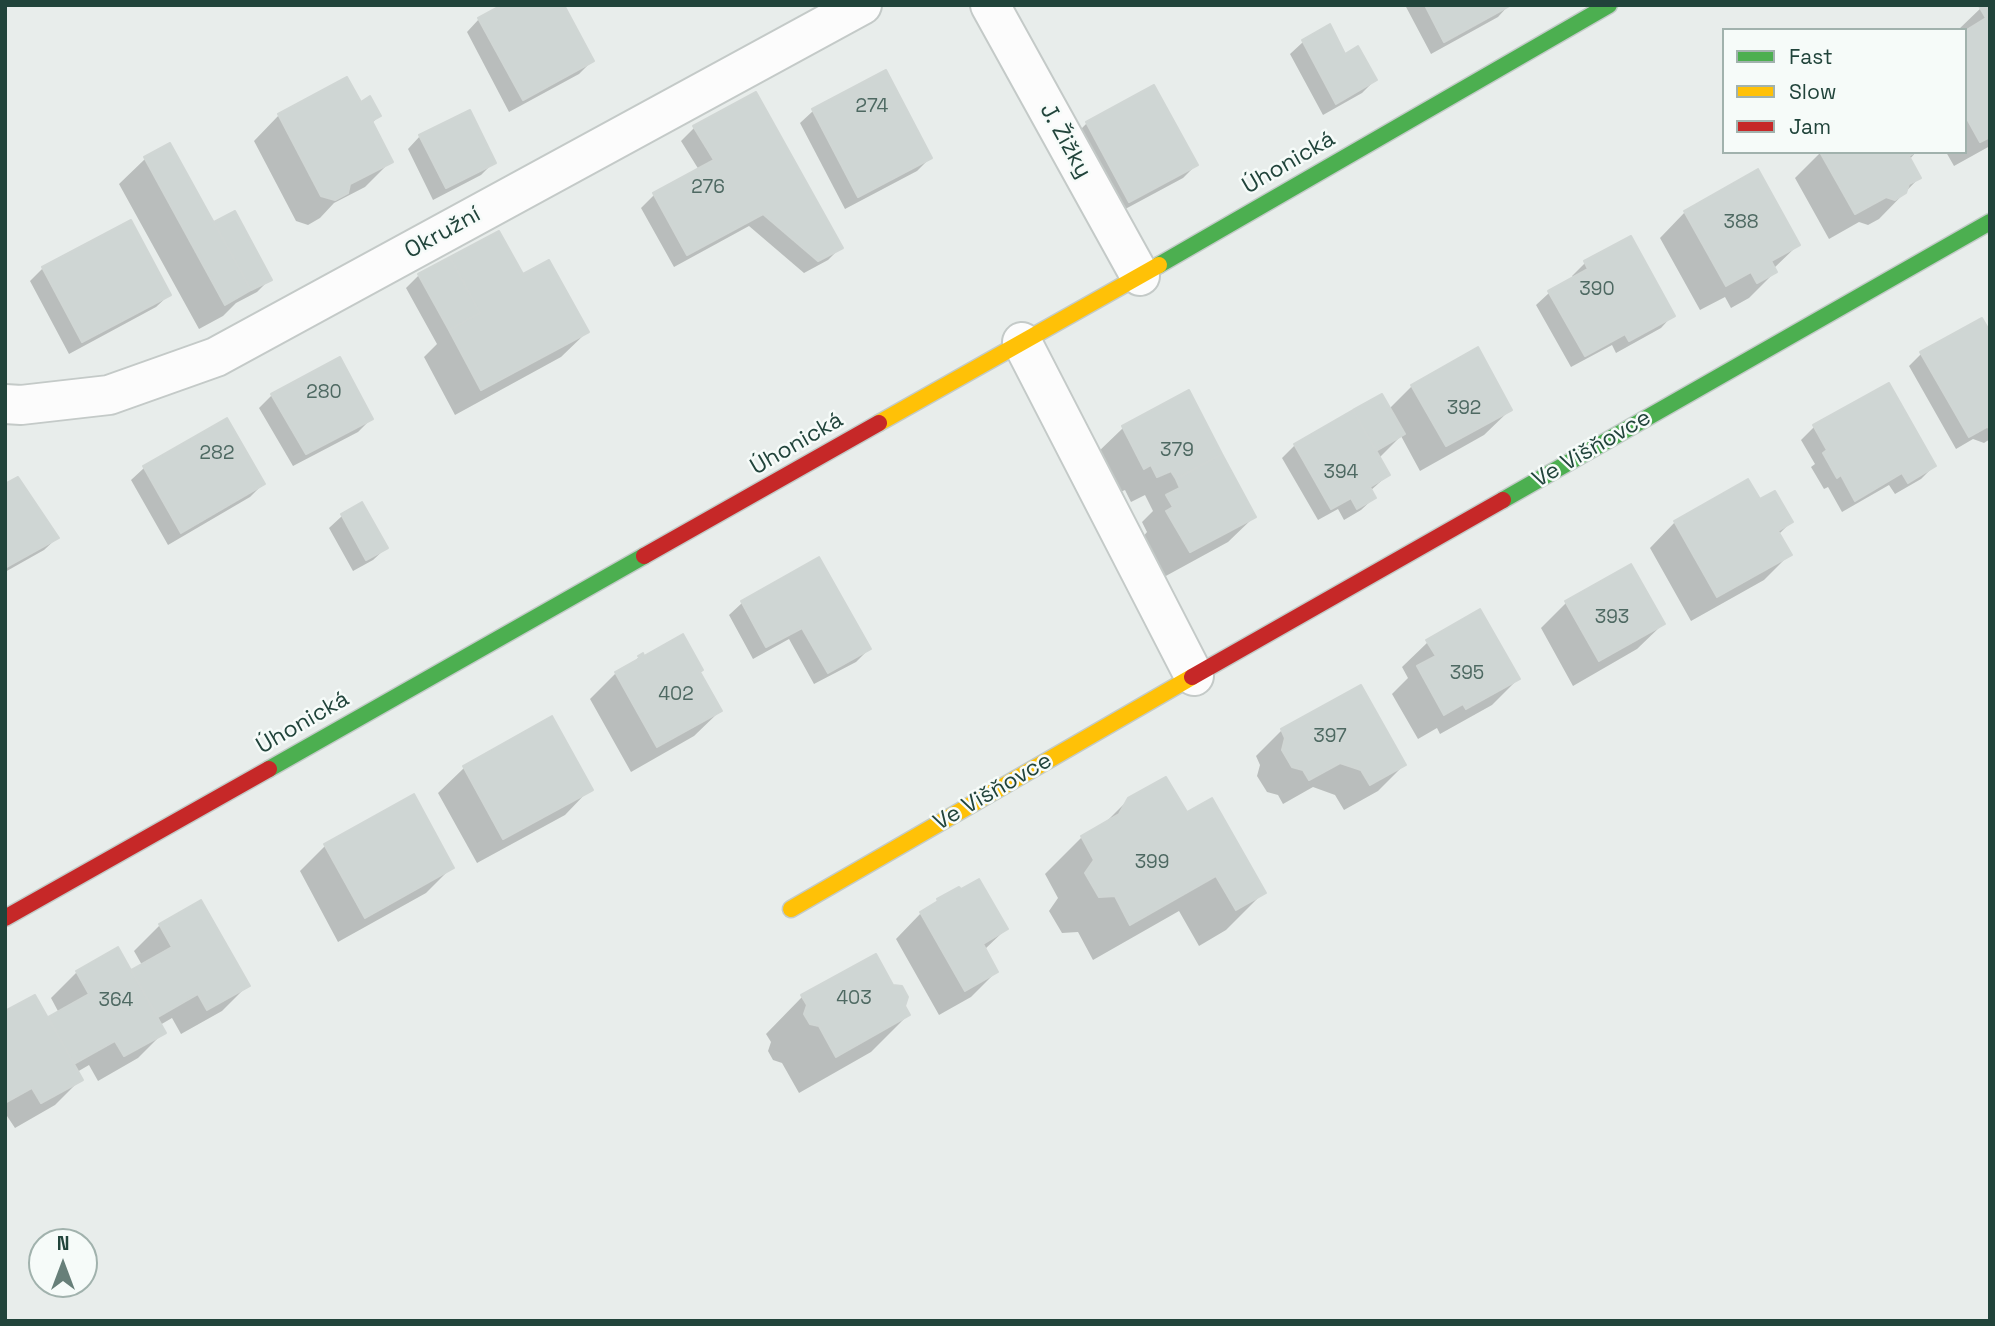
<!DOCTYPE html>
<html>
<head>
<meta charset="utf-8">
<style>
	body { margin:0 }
	#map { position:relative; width:1995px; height:1326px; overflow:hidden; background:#e8edeb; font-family:"Space Grotesk",sans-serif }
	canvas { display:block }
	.frame { position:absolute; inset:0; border:7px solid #21443b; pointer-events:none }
	.legend { position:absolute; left:1722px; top:28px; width:245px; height:126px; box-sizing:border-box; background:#f6fbf9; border:2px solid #a1b2ad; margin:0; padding:9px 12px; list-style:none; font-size:21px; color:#21443b }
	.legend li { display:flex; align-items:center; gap:14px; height:35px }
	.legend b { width:35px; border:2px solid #a1b2ad }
	.north { position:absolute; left:28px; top:1228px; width:70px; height:70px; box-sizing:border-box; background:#f6fbf9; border:2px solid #a1b2ad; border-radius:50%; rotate:0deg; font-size:19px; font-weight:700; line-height:28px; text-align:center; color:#21443b }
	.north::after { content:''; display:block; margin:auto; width:24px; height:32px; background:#677f79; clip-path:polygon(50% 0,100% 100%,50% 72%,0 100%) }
</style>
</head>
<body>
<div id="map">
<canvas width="1995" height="1326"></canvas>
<div class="frame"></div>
<ul class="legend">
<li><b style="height:9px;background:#4caf50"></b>Fast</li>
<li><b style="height:9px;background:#ffc107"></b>Slow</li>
<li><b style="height:9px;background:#c62828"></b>Jam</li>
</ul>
<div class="north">N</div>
</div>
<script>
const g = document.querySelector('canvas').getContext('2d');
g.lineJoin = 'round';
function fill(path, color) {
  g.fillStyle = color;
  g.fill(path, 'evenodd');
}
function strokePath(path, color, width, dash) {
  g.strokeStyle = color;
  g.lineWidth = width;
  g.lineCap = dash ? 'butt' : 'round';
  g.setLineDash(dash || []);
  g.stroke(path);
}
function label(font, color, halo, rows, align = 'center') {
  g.font = font + ' "Space Grotesk",sans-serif';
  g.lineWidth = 5;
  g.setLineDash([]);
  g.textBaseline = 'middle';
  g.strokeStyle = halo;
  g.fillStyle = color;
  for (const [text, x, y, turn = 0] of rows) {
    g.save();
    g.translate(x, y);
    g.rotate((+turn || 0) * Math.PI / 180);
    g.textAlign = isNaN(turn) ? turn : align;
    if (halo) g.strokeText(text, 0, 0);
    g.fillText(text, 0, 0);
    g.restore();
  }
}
const shadow = new Path2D(`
	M1405 5H1509L1498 17 1431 54Z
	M1984 5H1990V146L1954 166 1946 152H1965V30H1958Z
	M479 19 592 61 579 74 509 112 467 32Z
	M1329 26 1345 56 1375 80 1362 93 1323 115 1290 54 1303 42Z
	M756 94 841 247 828 260 804 273 749 226 674 267 641 208 654 195 699 170 681 141 694 128Z
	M360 104 379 116 371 124 391 161 365 187 334 203 320 218 308 225 296 221 254 141 279 115Z
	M813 111 930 158 917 171 845 209 800 123Z
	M1087 123 1196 165 1183 178 1116 214 1074 136Z
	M420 136 494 162 481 175 433 200 408 149Z
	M170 145 213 225 234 213 270 279 257 292 236 303 223 316 199 329 119 184 145 159Z
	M1821 152H1916L1909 160 1919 178 1879 219 1868 225 1859 222 1829 239 1795 178Z
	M1685 212 1798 245 1773 269 1775 272 1749 298 1731 308 1725 297 1700 310 1660 238Z
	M499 233 522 276 587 332 561 357 455 415 424 357 437 344 406 288 419 275Z
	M1585 263 1673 315 1661 328 1616 353 1612 345 1571 367 1536 305 1549 293 1574 279 1572 276Z
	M43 268 169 295 156 307 69 354 30 281Z
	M1990 336V439L1984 443 1973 439 1956 449 1909 366 1922 353Z
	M1888 385 1934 466 1921 479 1895 494 1889 485 1842 512 1828 487 1824 489 1811 467 1815 464 1801 440 1814 427Z
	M1412 386 1510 410 1484 435 1420 471 1401 436 1379 458 1388 475 1370 491 1374 498 1361 510 1344 520 1338 509 1318 520 1282 458 1295 445 1389 409Z
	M1188 392 1254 517 1228 542 1164 577 1142 538 1147 532 1142 522 1153 511 1145 495 1131 502 1125 490 1118 493 1097 453 1123 428Z
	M272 395 371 419 358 432 293 466 259 408Z
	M144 468 263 484 250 497 168 545 131 480Z
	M5 486 57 538 44 550 5 572Z
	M1759 501 1791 522 1778 535 1789 555 1764 580 1691 621 1650 548 1675 522Z
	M361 505 386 548 373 560 353 571 329 528 342 516Z
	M818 559 869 649 856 662 814 684 789 639 753 659 729 615 742 603Z
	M1566 603 1663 624 1637 649 1573 686 1541 628Z
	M1428 642 1518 679 1492 705 1440 734 1437 728 1418 739 1392 694 1408 678 1402 667Z
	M639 657 698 673 720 711 694 736 631 772 590 699 616 673 631 665Z
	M551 719 590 789 565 815 477 863 438 793 464 768Z
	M1282 730 1404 765 1378 791 1344 810 1335 795 1313 787 1283 804 1278 795 1267 792 1257 776 1260 765 1256 756Z
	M1129 799 1186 815 1263 893 1226 930 1199 946 1179 911 1093 960 1078 932 1062 933 1049 911 1058 898 1045 874 1082 837 1103 825Z
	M325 846 452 867 426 893 338 942 300 871Z
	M921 913 1006 929 984 950 996 972 971 997 939 1015 896 939Z
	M160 925 248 985 222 1011 181 1034 172 1018 160 1025 164 1032 138 1058 98 1081 89 1065 77 1072 81 1079 55 1105 15 1128 5 1113V1013L47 1020 59 1013 51 998 77 972 130 973 142 965 134 951Z
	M802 997 903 1007 908 1015 871 1052 799 1093 782 1063 773 1060 768 1051 771 1042 766 1034Z`);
const building = new Path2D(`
	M502 5H564L594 61 523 100 478 18Z
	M1425 5H1511L1444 42Z
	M1990 5V137L1980 142 1965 115V31L1986 18 1979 6Z
	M1330 24 1345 54 1358 46 1377 80 1336 104 1302 40Z
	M886 70 932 158 858 197 812 109Z
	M347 77 361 102 370 96 381 116 372 121 393 162 350 184 348 193 335 200 321 196 278 114Z
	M1154 85 1198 165 1129 202 1086 122Z
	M756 92 843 248 818 261 763 214 687 255 653 193 714 160 693 126Z
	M470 110 496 163 446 188 419 135Z
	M170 143 251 290 225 305 144 157Z
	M1820 152H1916L1909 156 1921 178 1909 184 1906 193 1895 200 1886 197 1855 214Z
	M1758 169 1800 245 1771 261 1777 272 1757 283 1751 272 1726 286 1684 211Z
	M235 211 272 280 251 290 214 222Z
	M131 220 171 295 82 342 42 267Z
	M499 231 523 274 549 260 589 332 481 390 449 330 480 313 450 257Z
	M1631 236 1675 316 1629 341 1625 334 1585 356 1548 291 1588 269 1584 261Z
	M450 257 480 313 449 330 418 274Z
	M1982 318 1990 332V428L1987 427 1969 437 1920 352Z
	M1478 347 1512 410 1446 446 1411 385Z
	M340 357 373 419 306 454 271 394Z
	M1889 383 1936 466 1908 483 1902 473 1855 501 1841 475 1837 478 1823 453 1827 450 1813 425Z
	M1189 390 1222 454 1176 479 1171 471 1157 477 1151 465 1144 469 1122 426Z
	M1382 394 1405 434 1376 451 1353 410Z
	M1353 410 1390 475 1370 487 1376 498 1357 509 1351 498 1331 509 1294 444Z
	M227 418 265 484 181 533 143 466Z
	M1222 454 1256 517 1190 552 1166 511 1173 507 1166 495 1180 488 1176 479Z
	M18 477 59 538 5 568V484Z
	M1748 479 1760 499 1775 491 1793 522 1778 531 1792 555 1717 597 1674 521Z
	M362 502 388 548 366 560 341 514Z
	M819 557 871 649 828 673 802 628 766 647 741 601Z
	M1631 564 1665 624 1599 661 1565 601Z
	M1480 609 1520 679 1466 709 1463 704 1444 715 1417 666 1436 656 1426 640Z
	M683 634 703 670 700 672 722 711 657 747 615 672 640 658 638 656 643 653 644 656Z
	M1361 685 1406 765 1370 785 1361 770 1340 763 1309 780 1303 770 1292 767 1282 750 1285 738 1281 729Z
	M552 716 593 790 503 839 463 766Z
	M1166 777 1187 812 1212 798 1266 893 1236 910 1216 876 1130 925 1115 896 1099 897 1085 873 1094 860 1081 836 1119 814 1128 798Z
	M414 794 454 868 365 918 324 844Z
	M979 879 1008 929 983 944 998 972 965 991 920 912 938 901 937 899 959 887 961 889Z
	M201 900 250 986 207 1010 198 994 158 1017 131 970 172 947 159 924Z
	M118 947 166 1033 124 1056 115 1041 74 1064 48 1017 89 994 76 971Z
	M876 954 893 985 902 986 908 997 905 1006 910 1015 836 1057 819 1026 810 1024 804 1014 807 1005 801 995Z
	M35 995 83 1080 41 1103 32 1088 5 1103V1011Z`);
const street = new Path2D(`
	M990 5 1140 276
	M1022 342 1194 676
	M5 404 21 405 109 395 216 357 862 5`);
const fast = new Path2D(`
	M1159 265 1609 5
	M1503 500 1990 222
	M269 769 644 556`);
const slow = new Path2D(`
	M879 423 1159 265
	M791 909 1192 677`);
const jam = new Path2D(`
	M644 556 879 423
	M1192 677 1503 500
	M5 918 269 769`);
const numberNames = [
	["274",872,107],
	["276",708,188],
	["388",1741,223],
	["390",1597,290],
	["280",324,393],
	["392",1464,409],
	["379",1177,451],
	["282",217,454],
	["394",1341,473],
	["393",1612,618],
	["395",1467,674],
	["402",676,695],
	["397",1330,737],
	["399",1152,863],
	["403",854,999],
	["364",116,1001]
];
const streetNames = [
	["J. Žižky",1065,141,61],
	["Úhonická",1289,163,-30],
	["Okružní",443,233,-29],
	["Úhonická",797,444,-30],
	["Ve Višňovce",1592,449,-30],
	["Úhonická",303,723,-30],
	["Ve Višňovce",993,792,-30]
];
fill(shadow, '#0003');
fill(building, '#cfd6d4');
strokePath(building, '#d0d6d4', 2);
strokePath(street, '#c4cac8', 42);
strokePath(fast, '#c3cbc8', 19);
strokePath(slow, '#c3cbc8', 19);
strokePath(jam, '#c3cbc8', 19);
strokePath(street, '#fcfcfc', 38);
strokePath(fast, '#4caf50', 16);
strokePath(slow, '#ffc107', 16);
strokePath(jam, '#c62828', 16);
label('19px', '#4e6962', null, numberNames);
label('23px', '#21443b', '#f6fbf9', streetNames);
</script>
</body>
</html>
